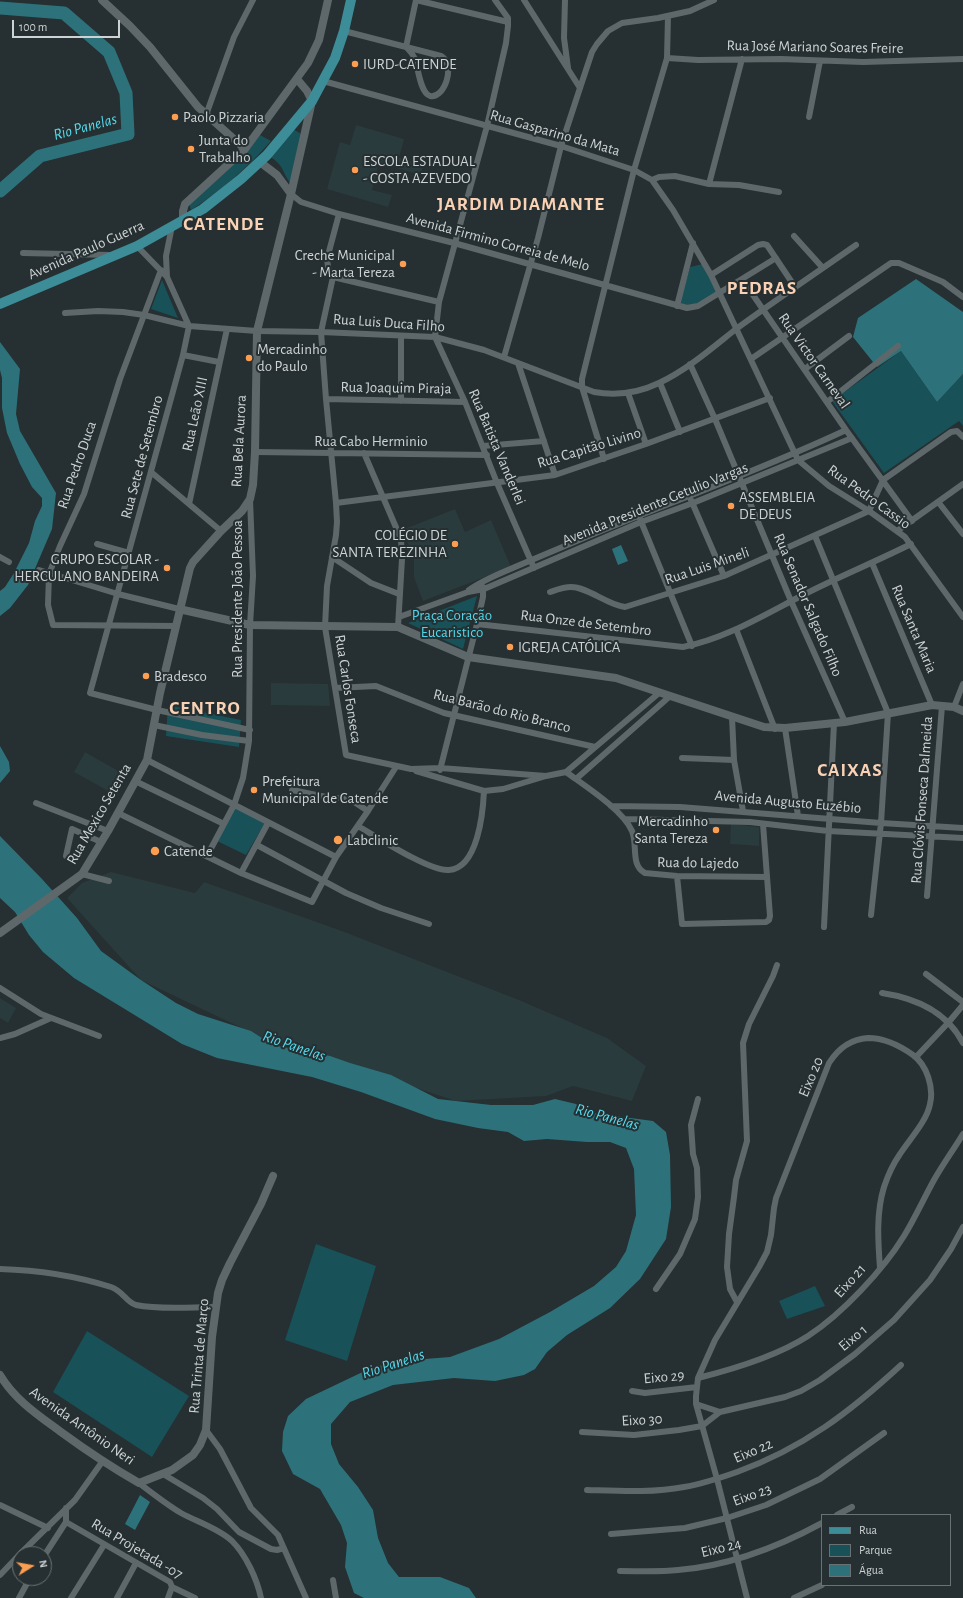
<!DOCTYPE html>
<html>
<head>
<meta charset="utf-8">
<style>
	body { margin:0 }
	#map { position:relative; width:963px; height:1598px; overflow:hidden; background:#262f31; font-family:"Alegreya Sans",sans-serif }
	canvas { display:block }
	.legend { position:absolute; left:821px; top:1514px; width:130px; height:72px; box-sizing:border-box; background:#262f31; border:1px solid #697172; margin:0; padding:5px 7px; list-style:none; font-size:12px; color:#cdd3d4 }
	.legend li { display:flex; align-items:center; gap:8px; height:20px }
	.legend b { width:20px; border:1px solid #697172 }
	.north { position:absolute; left:12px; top:1546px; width:40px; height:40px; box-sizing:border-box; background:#262f31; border:1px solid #697172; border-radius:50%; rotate:79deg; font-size:11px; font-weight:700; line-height:16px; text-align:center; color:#cdd3d4 }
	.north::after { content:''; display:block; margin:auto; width:14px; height:18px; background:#fb9e51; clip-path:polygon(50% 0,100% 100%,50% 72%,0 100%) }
	.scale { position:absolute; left:12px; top:20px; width:108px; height:18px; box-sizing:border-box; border:2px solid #cdd3d4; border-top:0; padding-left:5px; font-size:12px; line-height:14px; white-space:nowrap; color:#cdd3d4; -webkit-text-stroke:3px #262f31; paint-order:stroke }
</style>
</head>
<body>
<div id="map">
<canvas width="963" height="1598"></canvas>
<ul class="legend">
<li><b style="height:5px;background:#3c8d97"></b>Rua</li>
<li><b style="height:11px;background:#185158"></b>Parque</li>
<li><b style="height:11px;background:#2d727b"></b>Água</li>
</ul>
<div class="north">N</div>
<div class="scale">100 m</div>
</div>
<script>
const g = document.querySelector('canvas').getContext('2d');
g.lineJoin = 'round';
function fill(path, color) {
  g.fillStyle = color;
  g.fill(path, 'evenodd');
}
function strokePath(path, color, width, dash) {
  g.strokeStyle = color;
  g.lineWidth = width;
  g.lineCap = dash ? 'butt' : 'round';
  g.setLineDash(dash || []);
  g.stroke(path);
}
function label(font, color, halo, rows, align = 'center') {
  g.font = font + ' "Alegreya Sans",sans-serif';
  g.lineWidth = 4;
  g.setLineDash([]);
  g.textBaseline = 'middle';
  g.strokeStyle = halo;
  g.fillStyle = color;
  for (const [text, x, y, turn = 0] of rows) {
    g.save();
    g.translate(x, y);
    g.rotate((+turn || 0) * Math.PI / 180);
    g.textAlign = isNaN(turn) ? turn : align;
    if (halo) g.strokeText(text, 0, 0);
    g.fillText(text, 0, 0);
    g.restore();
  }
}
const built = new Path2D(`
	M356 125 404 139 399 158 423 165 421 175 379 163 372 190 392 195 388 207 327 189 340 142 350 145Z
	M455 509 465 532 491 520 511 567 423 601 414 577V557L402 530Z
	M271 683 328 684 330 706 271 705Z
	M85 752 127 776 117 796 74 772Z
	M731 824 759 827V846L730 844Z
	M111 872 195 893 204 882 342 931 519 1000 607 1038 646 1066 632 1101 573 1086 546 1096 456 1101 263 1038 141 980 67 898 82 883Z
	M0 998 16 1008 8 1023 0 1018Z`);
const green = new Path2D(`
	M293 129 303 135 291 184C281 171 285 166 269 156Z
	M260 135 271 141C246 169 223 189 191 210L189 204C215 182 239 161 260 135Z
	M703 264 718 292C708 298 692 310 680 303L690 267Z
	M162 280 178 318 151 309Z
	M901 351 937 402 963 374V426L959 421 884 473 832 401Z
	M477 596 463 649 408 623Z
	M168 705 241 720 239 747 166 736Z
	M235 808 265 823 246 855 217 841Z
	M316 1244 376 1266 347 1361 285 1340Z
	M815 1286 825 1306 787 1319 779 1301Z
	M87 1331 189 1396 152 1457 53 1392Z`);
const water = new Path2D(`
	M916 279 963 312V374L937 402 901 351 877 367 853 337 858 318Z
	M0 342 20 369 16 414 20 431 56 493 52 529 28 585 10 608 0 616V591L5 587 14 573 29 543 35 521 42 506V498L32 487 20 464 7 433 2 408V378L0 370Z
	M621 545 628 561 618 565 612 549Z
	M0 746 9 762 10 771 0 783Z
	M0 836 42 879 77 918 101 951 141 980 176 1003 198 1014 251 1031 273 1045 330 1056 350 1063 391 1075 438 1099 491 1105H533L555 1099 576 1104 586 1112 653 1121 666 1132 670 1155 671 1207 666 1239 640 1279 610 1308 567 1335 547 1352 535 1369 524 1375 495 1381 454 1378 393 1385 350 1402 331 1424V1444L339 1464 358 1487 373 1510 378 1538 388 1563 399 1577H440L469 1588 476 1598H364L354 1593 345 1567 347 1543 341 1525 320 1489 293 1474 282 1451 283 1432 288 1416 306 1399 371 1368 400 1361 450 1357 499 1339 550 1312 594 1286 616 1267 626 1251 636 1215 634 1169 626 1148 610 1142H587L547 1139 524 1141 508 1132 478 1128 435 1119 361 1092 312 1077 217 1058 182 1044 74 978 43 952 29 935 15 912 0 898Z
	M140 1495 150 1502 135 1530 125 1524Z`);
const river = new Path2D(`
	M0 8 64 13 109 52 126 93 128 134 40 156 0 191`);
const minor = new Path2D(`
	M495 0 508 18V26L506 43 487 126 439 302 435 337 465 402 497 483 534 568
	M524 0 580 88
	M565 0 564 38 568 68
	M344 31 441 56C456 64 445 99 430 96 420 93 418 67 415 59 413 54 409 50 406 47
	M406 47 416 0 508 22
	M667 58 698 60 781 59 863 62 963 59
	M323 81 561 146 634 170 652 180 673 210 711 275 798 460 829 486 869 511 905 537 963 617
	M206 115 234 37 253 0
	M809 117 820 61
	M652 180 659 177 675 176 709 184 739 185 779 192
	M709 184 742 59
	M291 194 301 202 339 214 454 243 687 308 698 306 776 258
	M794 236 822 267
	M137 246 167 277 189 326
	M23 253 110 255
	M161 270 120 379 84 494 60 546 49 574 48 605 53 625 176 626
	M711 275 758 245 763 244 767 245 795 287
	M167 277 166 256 172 226
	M333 277 321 332 326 399 336 503 337 522 336 535 327 586 325 627 346 755 411 769 440 768 546 776
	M333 277 439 302
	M333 277 329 274 327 259 339 214
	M742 279 846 430 912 521
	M677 306 693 243
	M65 313 98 311 123 312 144 315 189 326 257 331 321 332 435 337 484 350 594 392C616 396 638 393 659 383 687 370 712 348 736 329 776 300 816 273 856 245
	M189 326 183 355 90 693 157 710 250 730
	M183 355 219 362
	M504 357 538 238 561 146 580 88 592 52 597 44 608 31 622 23 658 18 690 11 714 0
	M751 359 891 263H899L943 282 963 297
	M518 363 555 475
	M690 364 715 419 791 601 845 722
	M805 369 849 336
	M660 383 680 432
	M628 393 646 444
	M326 399 465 402
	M401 401V336
	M827 402 898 346
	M483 446 544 441
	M255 452 487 455
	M364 453 401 539 402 559 398 627
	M604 459 582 387V379L634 170 667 58 668 16
	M151 472 221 531
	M691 500 724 576
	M336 503 555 475 646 444 770 398
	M939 503 963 534
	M189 504 227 329
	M640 519 692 646
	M897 531 963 484
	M815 536 888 713 881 823 871 915
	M97 544 129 553
	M0 557 9 562
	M332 557 371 583 399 594
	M872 563 932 705
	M39 570 118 594 179 609
	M469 590C483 580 499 574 515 567 536 558 558 549 579 540 668 503 759 471 846 430
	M550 592C556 590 564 587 571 587 588 587 607 605 625 607L724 576 869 511 883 480 951 432 957 431 963 437
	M399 617 468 592 484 589 641 522 693 503 852 438
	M477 624 683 647C725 639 764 615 803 595 838 577 875 562 911 544
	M736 629 775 729
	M335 688 376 686 444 713 595 747
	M954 707 963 684
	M732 717 734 760 743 811
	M154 725 202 735 249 741
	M785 728 798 816
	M682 758 734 760
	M147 760 336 857
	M440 770 477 624 483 597V587
	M416 771 484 791 503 789 546 776 566 772 659 693
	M566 772C585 786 623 810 632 831 638 845 630 865 645 873L677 876 767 877
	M576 779 669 697
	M135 781 224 824
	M292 790 331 798H348L368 811
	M36 803 108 831
	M611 806 680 807 881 823 963 828
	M118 813 241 873 312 902 336 857 368 811 396 767
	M625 819 750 822 828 831 963 838
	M358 826C377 837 430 872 449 870 478 868 483 812 484 791
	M257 845 346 893 381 908 429 924
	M66 856 72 829 101 842
	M207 856 234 805 243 778 249 741 250 625 253 576 250 499
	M241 873 268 823
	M82 874 109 881
	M677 876 682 924 766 922 769 920 770 916 763 824
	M927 896 942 706
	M824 927 834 723
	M926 974 963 1002
	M0 988 41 1014 99 1036
	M882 993C915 998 947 1012 963 1043
	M0 1038 15 1034 51 1018
	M916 1057 948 1023 963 1005
	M0 1269C37 1270 76 1276 111 1287 123 1291 126 1302 136 1305 160 1310 191 1307 215 1307
	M656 1289 680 1254 695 1219 698 1197 697 1168 693 1154 691 1125 698 1099
	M737 1302 730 1289 727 1267 729 1234 734 1197 736 1180 747 1141 743 1043 749 1024 773 976 777 965
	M698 1378C734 1369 777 1356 808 1336 842 1314 883 1270 904 1236 915 1218 924 1198 934 1180 943 1164 954 1149 963 1134
	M632 1391 645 1393 697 1387
	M696 1404 720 1412
	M206 1430 220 1449 251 1508 278 1535 306 1598
	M582 1432 634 1435 679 1430 702 1426 720 1412 785 1397 801 1391 820 1380 855 1354 894 1320 930 1280 951 1249 963 1227
	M163 1474 203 1498 217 1509 239 1532 271 1549 277 1550 284 1548
	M139 1483C152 1493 166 1504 181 1513 197 1522 218 1528 232 1541 246 1555 257 1579 261 1598
	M587 1490C619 1491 653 1493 684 1487 702 1484 720 1478 737 1472 803 1448 850 1412 901 1365
	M0 1505 48 1528
	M837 1515 852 1507
	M66 1522 170 1582 172 1587 195 1598
	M611 1534 685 1528 727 1518 766 1505 820 1479 884 1433
	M44 1556 66 1522V1508
	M620 1571C640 1571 659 1572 678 1570 729 1566 778 1547 822 1523
	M0 1575 21 1553 75 1500 102 1462
	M333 1580 336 1598
	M19 1598 30 1578
	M71 1598 104 1545
	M117 1598 136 1563
	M168 1598 172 1587
	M747 1598 717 1479 696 1404V1396L698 1378 715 1340 759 1267 767 1252 771 1235 774 1208 776 1198 829 1063C838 1049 850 1039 868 1038 885 1038 899 1045 913 1055 927 1065 934 1088 930 1104 927 1121 909 1140 900 1154 893 1164 888 1175 884 1187 876 1213 878 1241 880 1268
	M794 1598 822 1585`);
const tertiary = new Path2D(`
	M102 0 130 26 150 47 198 107 245 149
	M260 162 277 175 291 194
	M183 220V211L185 204 245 149 308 63 319 40 328 0
	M179 609 250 625 398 627 468 657 616 678 764 727 785 728 845 722 932 705 954 707 963 711
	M0 933 82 874 108 831 147 760 160 693 190 568 193 562 221 531 242 511 250 499 253 485 255 452 257 331 291 194 312 101 307 91 297 79
	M0 1375C15 1400 38 1415 61 1432 87 1451 111 1467 139 1483L172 1470 193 1455 200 1445 206 1430 212 1337 218 1293 222 1280 230 1263 261 1204 273 1176`);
const primary = new Path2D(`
	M0 304 137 246 162 232 203 209 241 179 267 155 312 101 335 58 344 31 351 0`);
const markers = [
	[355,64,4,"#fb9e51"],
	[175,117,4,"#fb9e51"],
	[191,149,4,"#fb9e51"],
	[355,170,4,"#fb9e51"],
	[403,264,4,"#fb9e51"],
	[249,358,4,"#fb9e51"],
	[731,506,4,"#fb9e51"],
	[455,544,4,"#fb9e51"],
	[167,568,4,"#fb9e51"],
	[510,647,4,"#fb9e51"],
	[146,676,4,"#fb9e51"],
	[254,790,4,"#fb9e51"],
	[716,830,4,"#fb9e51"],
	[338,840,5,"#fb9e51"],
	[155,851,5,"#fb9e51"]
];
const streetNames = [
	["Rua José Mariano Soares Freire",815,47,1],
	["Rua Gasparino da Mata",555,133,16],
	["Avenida Firmino Correia de Melo",498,242,15],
	["Avenida Paulo Guerra",86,250,-24],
	["Rua Luis Duca Filho",389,323,4],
	["Rua Victor Carneval",814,361,55],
	["Rua Joaquim Piraja",396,388,1],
	["Rua Leão XIII",195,414,-78],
	["Rua Bela Aurora",239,441,-87],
	["Rua Cabo Herminio",371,441],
	["Rua Batista Vanderlei",497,447,67],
	["Rua Capitão Livino",589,448,-17],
	["Rua Sete de Setembro",142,457,-75],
	["Rua Pedro Duca",77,465,-71],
	["Rua Pedro Cassio",869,497,36],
	["Avenida Presidente Getulio Vargas",655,504,-22],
	["Rua Luis Mineli",707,566,-19],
	["Rua Presidente João Pessoa",237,599,-90],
	["Rua Senador Salgado Filho",808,605,67],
	["Rua Onze de Setembro",586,623,7],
	["Rua Santa Maria",914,629,67],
	["Rua Carlos Fonseca",348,689,81],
	["Rua Barão do Rio Branco",502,711,14],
	["Rua Clóvis Fonseca Dalmeida",922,800,-86],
	["Avenida Augusto Euzébio",788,802,5],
	["Rua Mexico Setenta",99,814,-60],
	["Rua do Lajedo",698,863,1],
	["Eixo 20",811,1077,-67],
	["Eixo 21",850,1281,-48],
	["Eixo 1",853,1338,-40],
	["Rua Trinta de Março",199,1356,-85],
	["Eixo 29",664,1377,-5],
	["Eixo 30",642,1420,-3],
	["Avenida Antônio Neri",82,1426,35],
	["Eixo 22",753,1451,-23],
	["Eixo 23",752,1495,-20],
	["Eixo 24",721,1548,-14],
	["Rua Projetada -07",137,1549,31]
];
const poiNames = [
	["IURD-CATENDE",363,64],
	["Paolo Pizzaria",183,117],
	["Junta do",199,140],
	["Trabalho",199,157],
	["ESCOLA ESTADUAL",363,161],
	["- COSTA AZEVEDO",363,178],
	["Creche Municipal",395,255,"right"],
	["- Marta Tereza",395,272,"right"],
	["Mercadinho",257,349],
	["do Paulo",257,366],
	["ASSEMBLEIA",739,497],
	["DE DEUS",739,514],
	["COLÉGIO DE",447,535,"right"],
	["SANTA TEREZINHA",447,552,"right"],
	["GRUPO ESCOLAR -",159,559,"right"],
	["HERCULANO BANDEIRA",159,576,"right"],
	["IGREJA CATÓLICA",518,647],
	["Bradesco",154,676],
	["Prefeitura",262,781],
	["Municipal de Catende",262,798],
	["Mercadinho",708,821,"right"],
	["Santa Tereza",708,838,"right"],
	["Labclinic",347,840],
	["Catende",164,851]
];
const parkNames = [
	["Praça Coração",452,615],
	["Eucaristico",452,632]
];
const waterNames = [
	["Rio Panelas",85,127,-15],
	["Rio Panelas",294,1046,19],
	["Rio Panelas",607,1117,15],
	["Rio Panelas",393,1364,-18]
];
const districtNames = [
	["JARDIM DIAMANTE",521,204],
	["CATENDE",224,224],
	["PEDRAS",762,288],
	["CENTRO",205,708],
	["CAIXAS",850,770]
];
fill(built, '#293b3d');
fill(green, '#185158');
fill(water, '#2d727b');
strokePath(river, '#2d727b', 13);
strokePath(minor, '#5e686a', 6);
strokePath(tertiary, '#5e686a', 8);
strokePath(primary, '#3c8d97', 10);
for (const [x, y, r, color] of markers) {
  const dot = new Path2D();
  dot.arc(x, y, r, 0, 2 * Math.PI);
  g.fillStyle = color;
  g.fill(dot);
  strokePath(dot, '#262f31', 1.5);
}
label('15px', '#cdd3d4', '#262f31', streetNames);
label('15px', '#cdd3d4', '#262f31', poiNames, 'left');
label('15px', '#50d6e8', '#262f31', parkNames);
label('italic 16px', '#56dbee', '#262f31', waterNames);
g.letterSpacing = '1px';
label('bold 19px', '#f9d1b4', '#262f31', districtNames);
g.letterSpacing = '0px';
</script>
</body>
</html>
